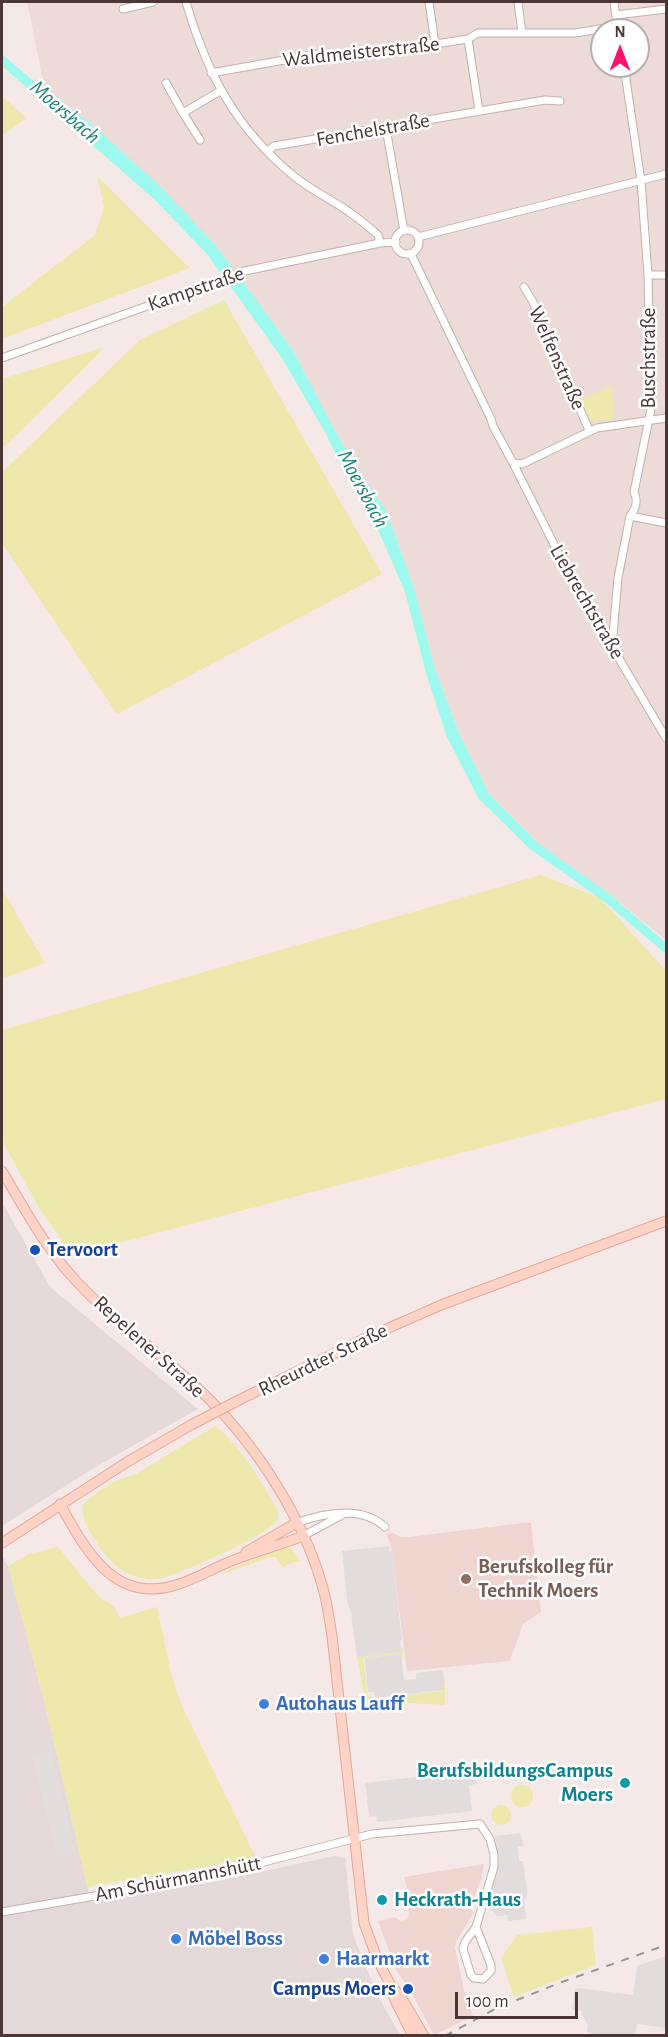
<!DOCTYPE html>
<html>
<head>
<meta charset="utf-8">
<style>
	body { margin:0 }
	#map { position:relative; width:668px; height:2037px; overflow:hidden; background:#f5e9e7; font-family:"Alegreya Sans",sans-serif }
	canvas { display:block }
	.frame { position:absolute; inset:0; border:3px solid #493635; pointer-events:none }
	.north { position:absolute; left:590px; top:18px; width:60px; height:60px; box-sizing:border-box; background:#fff; border:2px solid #b6afae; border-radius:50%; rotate:0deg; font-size:16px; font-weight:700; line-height:24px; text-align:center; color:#493635 }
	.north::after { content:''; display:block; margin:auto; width:21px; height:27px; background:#ff136d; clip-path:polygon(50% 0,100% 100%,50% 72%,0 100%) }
	.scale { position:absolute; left:455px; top:1992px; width:123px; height:27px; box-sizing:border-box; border:3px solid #493635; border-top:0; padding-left:8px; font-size:18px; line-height:21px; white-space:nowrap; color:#493635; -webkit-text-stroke:4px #fff; paint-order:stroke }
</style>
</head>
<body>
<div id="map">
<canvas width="668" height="2037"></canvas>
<div class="frame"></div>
<div class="north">N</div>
<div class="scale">100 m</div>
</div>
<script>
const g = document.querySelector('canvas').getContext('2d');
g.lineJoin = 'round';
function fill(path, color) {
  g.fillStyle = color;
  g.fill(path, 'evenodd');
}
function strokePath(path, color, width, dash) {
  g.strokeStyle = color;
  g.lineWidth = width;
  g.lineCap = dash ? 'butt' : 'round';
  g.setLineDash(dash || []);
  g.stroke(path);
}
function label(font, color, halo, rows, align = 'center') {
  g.font = font + ' "Alegreya Sans",sans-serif';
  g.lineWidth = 5;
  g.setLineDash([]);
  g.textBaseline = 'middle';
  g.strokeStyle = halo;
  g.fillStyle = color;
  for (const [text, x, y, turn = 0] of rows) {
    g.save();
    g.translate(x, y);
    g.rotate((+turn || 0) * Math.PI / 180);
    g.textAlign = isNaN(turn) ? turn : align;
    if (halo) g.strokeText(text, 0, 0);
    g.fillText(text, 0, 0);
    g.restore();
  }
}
const residential = new Path2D(`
	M27 2H666V940L611 895 538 843 489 794 459 733 435 669 414 588 386 510 358 470 334 429 294 352 217 247 87 120 45 91ZM602 30H638V66H602Z`);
const industrial = new Path2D(`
	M2 1202 50 1287 198 1409 97 1466 2 1526Z
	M2 1555 8 1566 45 1704 91 1902 219 1881 334 1856 345 1858 353 1935 378 1996 400 2035H2Z`);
const education = new Path2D(`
	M523 1523H531L541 1612 523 1624 510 1661 407 1671 391 1545 386 1534 394 1533 400 1537H408Z
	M484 1864 481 1880 472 1903 471 1910 474 1912 457 1940 455 1947 464 1990 473 2016 434 2035 409 1988 397 1972 378 1921 395 1917 400 1921 407 1919 409 1913 408 1907 411 1905 404 1877Z`);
const green = new Path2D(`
	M2 96 26 118 2 136Z
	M97 176 190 268 2 339V307L95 235 104 206Z
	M224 300 382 574 117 714 2 543V472L140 340Z
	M105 347 2 449V379Z
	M612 386 614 419 594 422 591 420 581 399Z
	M541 875 600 898 666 971V1099L73 1255 40 1210 2 1140V1030Z
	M2 889 45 963 2 979Z
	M215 1426C240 1445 262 1482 277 1509 278 1514 279 1517 276 1522 265 1536 184 1572 165 1577 160 1579 153 1579 147 1579 125 1577 108 1561 97 1543 90 1532 80 1518 83 1505 97 1490 117 1479 136 1474Z
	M58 1547 92 1589 103 1600 113 1605 120 1618 157 1607 172 1677 180 1702 255 1856 236 1861 87 1887 45 1704 8 1566 29 1554Z
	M284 1547H290L300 1560 282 1567 276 1557H270L226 1573 223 1572Z
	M401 1647 403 1649V1659L401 1654 363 1658 368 1696 373 1699 379 1698 442 1691V1684H445V1705L365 1700 357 1657 401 1652Z
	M511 1796a11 11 0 1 1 22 0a11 11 0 1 1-22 0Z
	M491 1815a10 10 0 1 1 20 0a10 10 0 1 1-20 0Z
	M592 1927 596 1965 514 1997 501 1958 517 1935Z`);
const parking = new Path2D(`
	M389 1546V1551H392L402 1640 400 1641 401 1652 357 1657 351 1613 347 1601 342 1551Z
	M401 1654 404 1680 416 1679V1673L443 1670 445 1684H442L443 1690 375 1698 374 1692H368L365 1658Z
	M51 1751 76 1853 58 1858 32 1756Z
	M475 1770 477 1784 469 1785 472 1811 377 1822 376 1816 369 1817 365 1783Z
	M521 1833 523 1846 518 1847 519 1861H523L527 1890V1897L524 1900 526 1919 508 1921 507 1915 497 1916 487 1906 497 1871 495 1836Z
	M666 1956V2028L637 2024 635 2035H598L587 2032 588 2025 582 2015V2011L572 2009 575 1989 579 1988 633 1995 637 1966Z`);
const water = new Path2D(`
	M2 54 45 91 87 120 162 188 217 247 250 291 294 352 334 429 358 470 386 510 414 588 435 669 459 733 489 794 538 843 611 895 666 943V954L605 902 530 849 479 799 447 737 426 673 405 592 373 518 360 494 346 475 326 434 282 358 207 254 154 199 2 66Z`);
const minor = new Path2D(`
	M186 2C207 74 236 129 295 177 310 189 326 197 342 207 355 216 367 225 378 235L380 243
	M429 2 435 44
	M518 2 522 33
	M614 2 616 17
	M123 9 153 2
	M616 15 666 9
	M468 39 479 111
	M211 73 318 54 352 57 468 39 478 33H575L618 26
	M166 83 183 113 220 91
	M183 113 200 140
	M386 128 404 231
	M268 151 274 146 545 100 560 101
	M395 242a12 12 0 1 1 24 0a12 12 0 1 1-24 0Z
	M418 237 666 174
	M411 254 491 419 493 426 513 463 522 464 597 428 666 418
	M648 275H666
	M524 287 533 302 589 430
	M2 358 245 271 380 243 396 242
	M513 463 570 576 666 738
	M630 516 666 523
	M612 646 618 578 630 516C636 509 638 500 634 492L651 409 648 275 641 181 624 66
	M296 1523C324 1513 361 1505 385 1527
	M303 1536 342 1515
	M2 1912 210 1876 372 1834 480 1824 490 1839 494 1855V1867L476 1927 465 1942 463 1949 471 1975 474 1978 483 1979 491 1971V1965L476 1927`);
const secondary = new Path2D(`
	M2 1171C23 1206 42 1242 69 1273 109 1319 161 1353 205 1395 258 1447 307 1523 325 1596 328 1609 330 1623 332 1636L364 1923 378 1961 389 1982 395 2000 413 2036
	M241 1399 366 1338 441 1305 666 1221
	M60 1504C86 1551 115 1606 179 1584 198 1578 215 1567 234 1560 257 1551 280 1545 303 1536
	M2 1543 127 1462 191 1425
	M246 1552 296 1523
	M393 1987 401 1997 424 2036`);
const rail = new Path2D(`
	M445 2036 497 2008 562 1982 666 1945`);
const secondaryBridge = new Path2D(`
	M191 1425 241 1399`);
const markers = [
	[35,1250,6,"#1a4fb4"],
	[466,1579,6,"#8d6e63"],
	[264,1704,6,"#3f7fe0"],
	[625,1783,6,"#0f9aa8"],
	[382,1900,6,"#0f9aa8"],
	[176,1939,6,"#3f7fe0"],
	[324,1959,6,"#3f7fe0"],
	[408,1989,6,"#1a4fb4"]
];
const streetNames = [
	["Waldmeisterstraße",361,52,-6],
	["Fenchelstraße",373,130,-10],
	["Kampstraße",196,289,-19],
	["Welfenstraße",557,358,66],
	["Buschstraße",649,358,-90],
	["Liebrechtstraße",587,602,60],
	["Repelener Straße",149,1347,42],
	["Rheurdter Straße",323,1360,-26],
	["Am Schürmannshütt",178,1879,-11]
];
const transitNames = [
	["Tervoort",47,1250],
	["Campus Moers",396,1989,"right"]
];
const educationNames = [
	["Berufskolleg für",478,1567],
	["Technik Moers",478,1591]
];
const shopNames = [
	["Autohaus Lauff",276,1704],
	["Möbel Boss",188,1939],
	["Haarmarkt",336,1959]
];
const cultureNames = [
	["BerufsbildungsCampus",613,1771],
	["Moers",613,1795],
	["Heckrath-Haus",394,1900,"left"]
];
const waterNames = [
	["Moersbach",65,112,41],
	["Moersbach",363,489,62]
];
fill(residential, '#eddbd8');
fill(industrial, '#e4d9d8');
fill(education, '#efd5cf');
fill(green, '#ede8ab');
fill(parking, '#e2dcdc');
fill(water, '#9df8ed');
strokePath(minor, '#c4afab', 9);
strokePath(secondary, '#e3a898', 11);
strokePath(minor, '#fff', 7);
strokePath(secondary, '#ffd3c6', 9);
strokePath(rail, '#979797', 2, [8, 8]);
strokePath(secondaryBridge, '#e3a898', 11, []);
strokePath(secondaryBridge, '#ffd3c6', 9);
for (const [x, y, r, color] of markers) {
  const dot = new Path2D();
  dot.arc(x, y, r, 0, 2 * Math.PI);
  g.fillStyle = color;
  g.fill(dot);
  strokePath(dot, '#fff', 2);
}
label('21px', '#493635', '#fff', streetNames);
label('bold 21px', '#164399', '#fff', transitNames, 'left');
label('bold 21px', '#785e54', '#fff', educationNames, 'left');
label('bold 21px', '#366cbe', '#fff', shopNames, 'left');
label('bold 21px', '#0d838f', '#fff', cultureNames, 'right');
label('italic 22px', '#1d8378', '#fff', waterNames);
</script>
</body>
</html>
